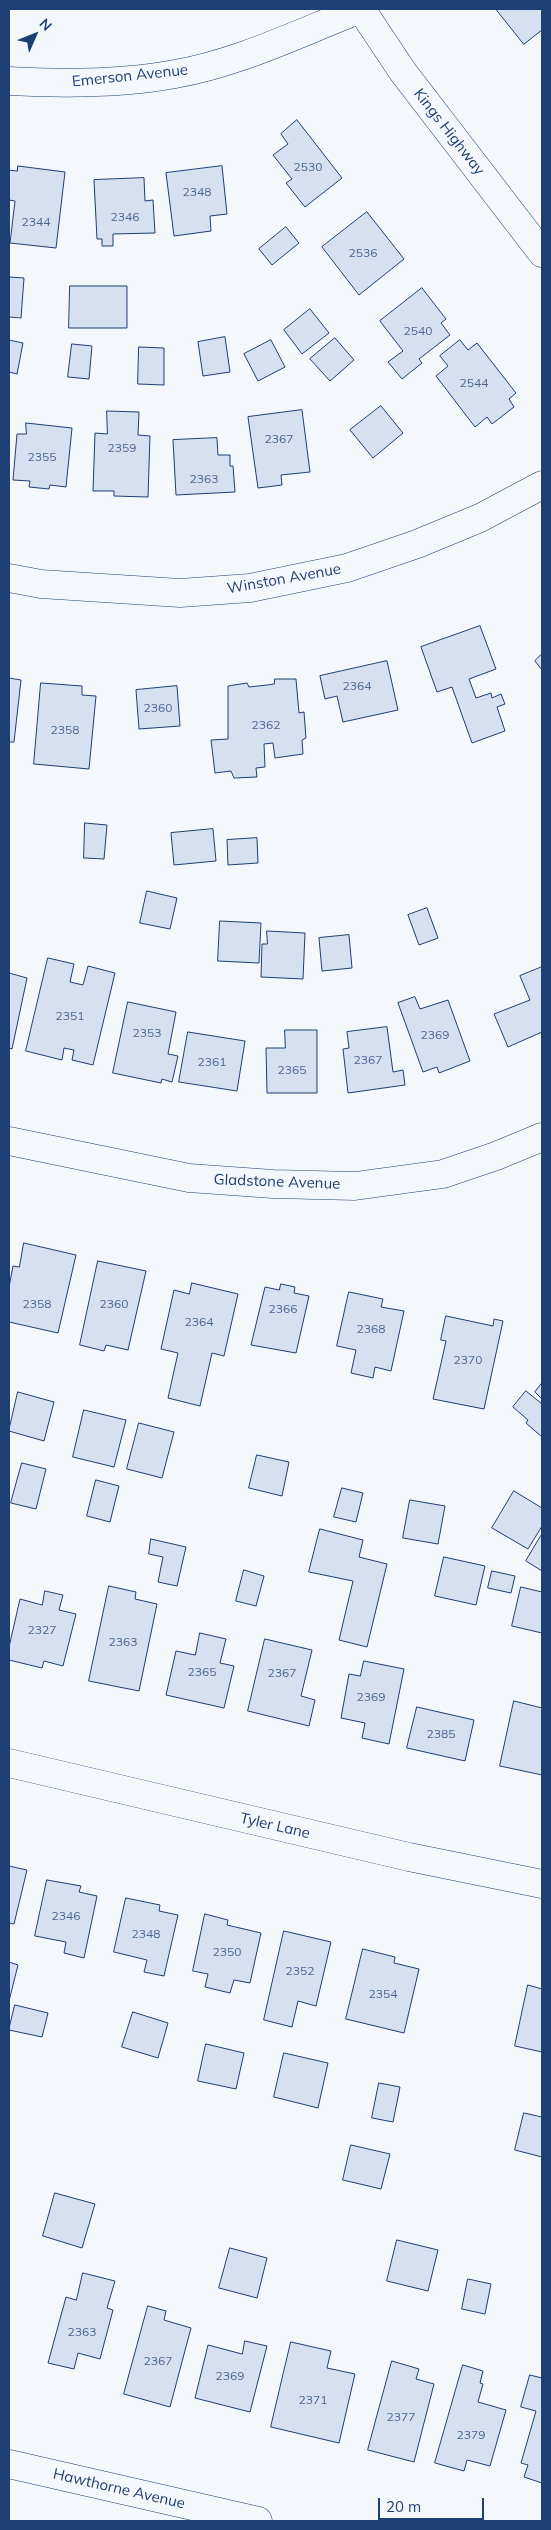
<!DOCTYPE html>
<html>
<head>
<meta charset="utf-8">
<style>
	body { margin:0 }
	#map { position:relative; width:551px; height:2530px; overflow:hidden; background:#f4f7fb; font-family:Mulish,sans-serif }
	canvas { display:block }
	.frame { position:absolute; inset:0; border:10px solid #1d3f73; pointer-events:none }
	.north { position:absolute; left:10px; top:10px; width:50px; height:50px; -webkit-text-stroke:4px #f4f7fb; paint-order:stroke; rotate:46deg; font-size:14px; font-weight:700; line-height:20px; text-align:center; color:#1d3f73 }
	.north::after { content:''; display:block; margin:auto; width:18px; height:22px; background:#1d3f73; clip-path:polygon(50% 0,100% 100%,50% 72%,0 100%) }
	.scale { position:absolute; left:378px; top:2498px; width:106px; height:22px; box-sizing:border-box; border:2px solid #1d3f73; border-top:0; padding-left:6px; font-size:15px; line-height:18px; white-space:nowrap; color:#1d3f73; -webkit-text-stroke:4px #f4f7fb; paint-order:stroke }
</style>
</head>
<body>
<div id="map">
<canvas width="551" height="2530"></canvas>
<div class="frame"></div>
<div class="north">N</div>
<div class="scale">20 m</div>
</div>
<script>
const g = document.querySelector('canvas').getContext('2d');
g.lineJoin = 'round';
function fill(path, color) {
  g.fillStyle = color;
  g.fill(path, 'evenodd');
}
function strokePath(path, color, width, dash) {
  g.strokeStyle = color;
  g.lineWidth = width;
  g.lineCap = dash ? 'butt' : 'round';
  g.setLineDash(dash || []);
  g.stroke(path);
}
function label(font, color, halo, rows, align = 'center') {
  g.font = font + ' Mulish,sans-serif';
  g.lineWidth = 4;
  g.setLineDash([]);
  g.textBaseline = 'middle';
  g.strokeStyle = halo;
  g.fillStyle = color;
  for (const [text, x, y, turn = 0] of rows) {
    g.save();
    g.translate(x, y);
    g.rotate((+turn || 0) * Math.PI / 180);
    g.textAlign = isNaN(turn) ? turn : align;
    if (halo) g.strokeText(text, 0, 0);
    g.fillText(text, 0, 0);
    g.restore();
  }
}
const building = new Path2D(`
	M496 9H542V30L524 44Z
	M297 120 342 178 305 207 286 183 292 179 273 155 288 144 281 134Z
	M18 166 65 172 56 248 10 243 15 201 9 200V170L17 171Z
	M222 166 227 214 210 216 211 231 174 236 166 173Z
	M144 178 145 201 153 200 155 233 113 234V246H102V239H97L94 180Z
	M367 212 404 259 359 295 322 247Z
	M286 227 299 243 272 265 259 249Z
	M9 277 24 278 21 318 9 317Z
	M70 286H127V328H69Z
	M422 288 446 319 441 323 450 335 419 359 422 363 402 379 388 362 403 351 380 321Z
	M310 309 329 333 302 354 284 330Z
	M225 337 230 372 203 376 198 342Z
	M335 338 354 360 330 381 310 359Z
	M9 340 23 343 17 374 9 372Z
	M271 340 285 367 258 381 244 354Z
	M460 340 468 350 477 343 516 393 509 399 514 407 492 424 487 417 475 427 436 376 448 366 440 356Z
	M72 344 92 346 89 379 68 377Z
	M139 347 164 348V385L138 384Z
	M381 406 403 433 373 458 350 430Z
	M302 410 310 472 281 475 282 485 258 488 248 417Z
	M107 411 139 412 138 435 150 436 148 497 114 496V491H93L95 433 107 434Z
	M26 423 72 428 66 487 50 485 49 489 29 487 30 481 13 480 17 434H26Z
	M217 438 218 455H230V466H233L235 492 176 495 173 440Z
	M480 626 496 669 469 679 476 698 491 693 492 698 501 694 505 704 497 707 505 731 472 743 452 687 437 692 421 647Z
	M542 654V670L535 661Z
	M387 661 398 710 343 722 337 696 325 699 320 676Z
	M9 678 21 680 14 742H9Z
	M275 679H296L299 713 304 712 306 738 302 740 303 754 275 758 273 743 264 744 265 767 256 768 257 777 234 778 231 771 215 773 211 740 228 739V686L247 683 249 687 267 685 274 684Z
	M41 683 82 686V695L96 696 89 769 34 764Z
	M177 686 180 726 139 729 136 690Z
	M85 823 107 825 104 859 84 858Z
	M213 829 216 861 174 865 171 833Z
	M257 838 258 863 228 865 227 840Z
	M147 891 177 898 170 929 140 923Z
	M427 908 438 938 419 945 408 915Z
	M220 921 261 923 259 963 218 961Z
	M267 931 305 933 303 979 261 977 262 944H267Z
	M349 935 352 968 322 971 319 938Z
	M48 958 74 964 70 982 83 985 88 966 115 973 93 1065 72 1060 74 1050 64 1048 62 1060 26 1051Z
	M542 967V1032L508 1047 494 1014 530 1000 520 976Z
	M9 973 27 978 12 1049 9 1048Z
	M415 997 420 1009 448 1000 470 1061 439 1073 437 1067 423 1072 398 1003Z
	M128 1002 176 1012 168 1054 178 1056 172 1082 162 1079 161 1083 113 1073Z
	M387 1027 393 1072 403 1070 405 1085 348 1093 343 1049 349 1048 347 1032Z
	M285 1030H317V1093H267L266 1048H285Z
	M188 1032 245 1041 237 1091 179 1082Z
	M24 1243 76 1255 58 1333 9 1322V1287L13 1266 19 1267Z
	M98 1261 146 1271 128 1350 106 1345 104 1351 80 1345Z
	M192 1283 238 1294 224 1356 212 1353 200 1406 168 1398 178 1353 161 1349 174 1290 189 1294Z
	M281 1284 295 1287 294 1293 309 1296 296 1353 251 1345 265 1287 279 1290Z
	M349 1292 383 1299 381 1307 404 1311 391 1371 375 1367 373 1378 351 1373 356 1350 337 1346Z
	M446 1316 493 1326 494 1319 503 1321 484 1409 433 1399 446 1341 441 1340Z
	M542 1383V1399L535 1392Z
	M526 1391 542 1404V1437L526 1423 528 1420 513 1407Z
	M18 1392 54 1402 44 1441 9 1431Z
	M84 1410 126 1420 114 1467 73 1457Z
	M139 1423 174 1432 162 1478 127 1469Z
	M257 1455 289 1462 282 1496 249 1488Z
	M22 1463 46 1469 36 1509 11 1503Z
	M96 1480 119 1486 110 1522 87 1516Z
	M342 1488 363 1493 356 1522 334 1517Z
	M514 1491 542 1508V1526L528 1549 492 1528Z
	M410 1500 445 1506 438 1544 403 1538Z
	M320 1529 363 1540 359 1557 387 1564 367 1647 339 1640 353 1581 309 1572Z
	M542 1534V1571L526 1561Z
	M151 1539 186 1547 177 1586 158 1582 163 1557 149 1554Z
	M444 1557 485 1566 476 1605 435 1596Z
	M244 1570 264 1576 256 1606 236 1601Z
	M492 1571 515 1576 511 1593 488 1588Z
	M109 1586 136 1592 135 1599 157 1604 139 1691 89 1681Z
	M521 1587 542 1592V1633L512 1626Z
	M45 1591 63 1595 59 1610 76 1614 63 1666 44 1661 42 1668 9 1660V1647L20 1599 42 1605Z
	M200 1633 226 1639 220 1663 234 1666 224 1708 166 1695 176 1651 195 1655Z
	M265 1639 312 1650 301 1696 315 1700 309 1726 248 1711Z
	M364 1661 404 1669 389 1744 362 1738 365 1723 341 1718 349 1674 360 1676Z
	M514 1701 542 1708V1775L500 1766Z
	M417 1707 474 1720 465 1761 407 1748Z
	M9 1866 27 1870 14 1924 9 1923Z
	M47 1880 81 1886 79 1892 97 1896 84 1958 64 1953 66 1942 35 1936Z
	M126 1898 160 1905 159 1911 178 1915 164 1976 144 1972 147 1960 114 1952Z
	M205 1914 228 1920 227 1925 261 1933 250 1983 234 1980 230 1993 205 1987 208 1974 193 1971Z
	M284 1931 331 1942 316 2006 298 2001 292 2027 264 2020Z
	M363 1949 395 1957 394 1963 419 1969 404 2033 346 2019Z
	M9 1962 18 1965 9 2001Z
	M528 1985 542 1989V2052L515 2046Z
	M15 2005 48 2013 42 2037 9 2030Z
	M133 2012 168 2023 158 2058 122 2047Z
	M206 2044 244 2053 236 2089 198 2081Z
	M284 2053 328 2063 318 2108 274 2097Z
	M379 2083 400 2087 393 2122 372 2118Z
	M524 2113 542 2117V2157L515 2150Z
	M351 2145 390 2154 381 2189 343 2180Z
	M55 2193 95 2204 82 2248 43 2236Z
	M397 2240 438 2250 428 2291 387 2281Z
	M230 2248 267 2258 257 2298 219 2288Z
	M83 2273 115 2281 107 2308 113 2310 100 2359 78 2353 74 2369 48 2363 66 2297 76 2300Z
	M468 2279 491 2284 485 2314 462 2309Z
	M148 2306 166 2311 164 2320 191 2328 170 2407 124 2394Z
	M245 2341 267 2346 250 2412 195 2398 208 2345 242 2354Z
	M291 2342 331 2351 327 2368 355 2374 339 2443 271 2427Z
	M392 2361 419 2369 416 2379 434 2384 414 2462 368 2450Z
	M463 2365 483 2371 480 2383 483 2384 478 2402 506 2410 490 2466 467 2460 464 2471 435 2463Z
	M530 2375 542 2378V2483L524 2477 528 2465 521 2463 536 2411 521 2407Z`);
const street = new Path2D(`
	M361 9 403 72 542 253
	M9 81C63 84 121 84 175 74 239 63 301 32 361 9
	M9 578 41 584 180 593 250 588 347 568 417 544 480 518 542 485
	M9 1141 189 1178 273 1184 355 1186 443 1174 496 1156 542 1137
	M9 1763 409 1857 542 1884
	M9 2464 258 2521`);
const numberNames = [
	["2530",308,167],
	["2348",197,192],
	["2346",125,217],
	["2344",36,222],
	["2536",363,253],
	["2540",418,331],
	["2544",474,383],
	["2367",279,439],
	["2359",122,448],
	["2355",42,457],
	["2363",204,479],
	["2364",357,686],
	["2360",158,708],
	["2362",266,725],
	["2358",65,730],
	["2351",70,1016],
	["2353",147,1033],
	["2369",435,1035],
	["2367",368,1060],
	["2361",212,1062],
	["2365",292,1070],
	["2358",37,1304],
	["2360",114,1304],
	["2366",283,1309],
	["2364",199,1322],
	["2368",371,1329],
	["2370",468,1360],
	["2327",42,1630],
	["2363",123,1642],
	["2365",202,1672],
	["2367",282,1673],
	["2369",371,1697],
	["2385",441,1734],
	["2346",66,1916],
	["2348",146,1934],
	["2350",227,1952],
	["2352",300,1971],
	["2354",383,1994],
	["2363",82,2332],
	["2367",158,2361],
	["2369",230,2376],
	["2371",313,2400],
	["2377",401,2417],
	["2379",471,2435]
];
const streetNames = [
	["Emerson Avenue",130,76,-6],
	["Kings Highway",449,132,52],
	["Winston Avenue",284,579,-10],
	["Gladstone Avenue",277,1182,2],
	["Tyler Lane",275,1826,13],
	["Hawthorne Avenue",119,2489,13]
];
fill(building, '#d5e0f0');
strokePath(building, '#1d3f73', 1);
strokePath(street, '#1d3f73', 29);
strokePath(street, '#f4f7fb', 28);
label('12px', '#4b6792', null, numberNames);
label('15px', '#1d3f73', '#f4f7fb', streetNames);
</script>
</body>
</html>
